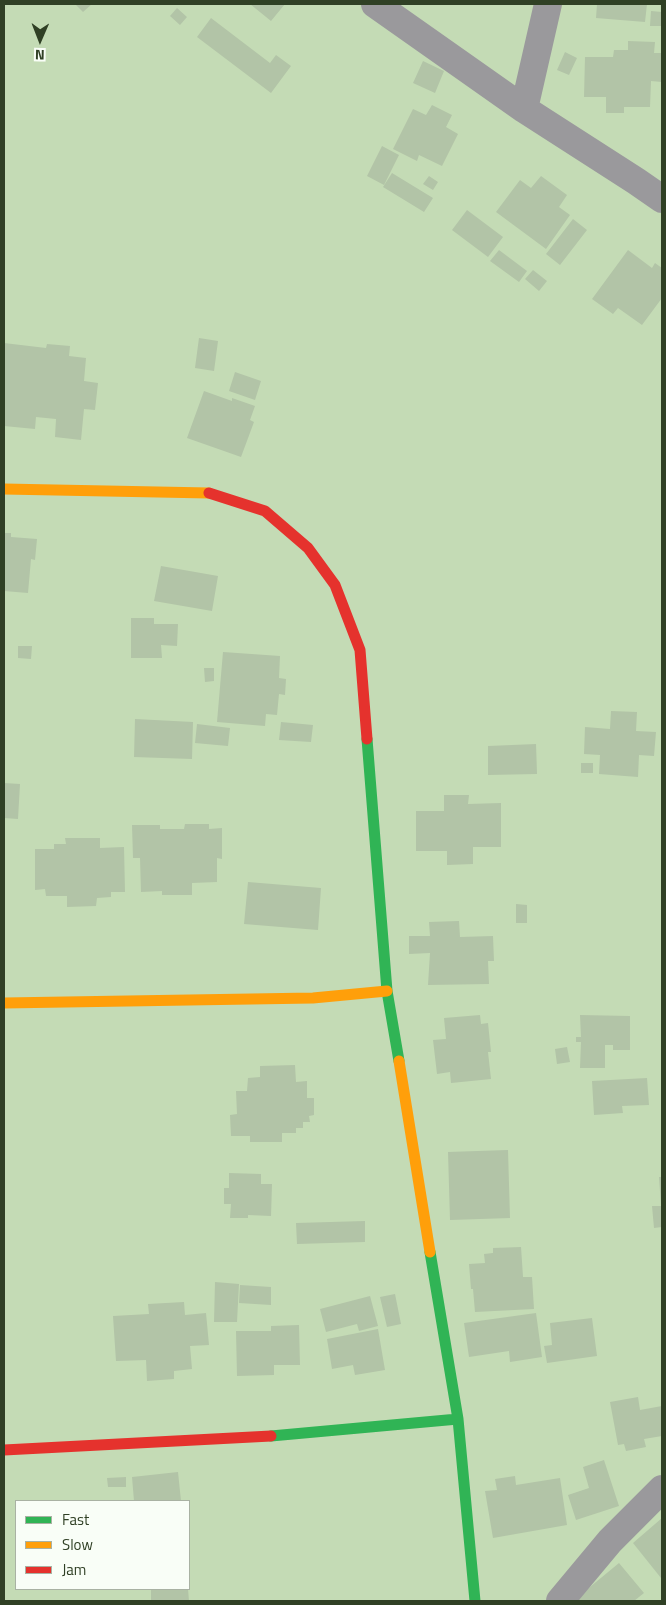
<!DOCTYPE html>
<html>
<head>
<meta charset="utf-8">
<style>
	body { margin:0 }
	#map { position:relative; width:666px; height:1605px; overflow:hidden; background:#c4dbb5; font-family:"Titillium Web",sans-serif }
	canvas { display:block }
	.frame { position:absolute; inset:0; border:5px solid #304025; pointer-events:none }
	.legend { position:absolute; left:15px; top:1500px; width:175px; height:90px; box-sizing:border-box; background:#f9fef7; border:1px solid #a9b2a3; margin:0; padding:6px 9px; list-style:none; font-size:15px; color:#304025 }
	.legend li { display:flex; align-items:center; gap:10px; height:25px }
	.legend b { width:25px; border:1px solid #a9b2a3 }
	.north { position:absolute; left:15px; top:15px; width:50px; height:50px; -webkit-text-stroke:4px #f9fef7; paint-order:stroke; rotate:181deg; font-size:14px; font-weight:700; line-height:20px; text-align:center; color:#304025 }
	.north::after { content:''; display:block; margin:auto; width:18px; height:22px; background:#304025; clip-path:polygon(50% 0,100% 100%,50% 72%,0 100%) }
</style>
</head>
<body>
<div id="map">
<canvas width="666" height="1605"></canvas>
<div class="frame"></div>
<ul class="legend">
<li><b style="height:6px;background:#30b455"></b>Fast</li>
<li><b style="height:6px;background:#ff9f0a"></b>Slow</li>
<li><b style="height:6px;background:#e5322d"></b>Jam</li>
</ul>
<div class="north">N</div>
</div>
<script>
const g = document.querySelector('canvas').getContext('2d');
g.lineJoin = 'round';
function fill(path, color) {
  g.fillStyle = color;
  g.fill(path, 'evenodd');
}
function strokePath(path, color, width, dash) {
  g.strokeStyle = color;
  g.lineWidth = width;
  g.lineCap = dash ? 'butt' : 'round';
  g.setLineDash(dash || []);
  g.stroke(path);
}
const building = new Path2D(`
	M75 4H92L83 12Z
	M250 4H285L271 21Z
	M597 4H647L645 22 596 18Z
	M177 8 187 17 180 25 170 16Z
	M651 11 662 12V26H650Z
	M211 18 270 63 276 55 291 66 271 93 197 37Z
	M628 41 655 42 654 53H662V82L651 81 650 107H624V113H606V97H584L585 57H613L614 50H628Z
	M565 52 577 58 569 75 557 70Z
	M423 61 444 71 435 93 413 83Z
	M432 105 452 115 446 127 458 134 442 166 419 155 417 161 393 149 413 109 426 115Z
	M382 146 399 155 384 185 367 176Z
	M392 173 433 198 424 212 383 187Z
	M429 176 438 182 433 190 423 184Z
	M541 176 567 195 559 207 570 215 546 249 496 212 520 180 531 188Z
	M467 210 503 237 488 257 452 230Z
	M573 219 587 230 560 265 546 254Z
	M499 250 527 271 519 282 490 261Z
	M628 250 652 268 655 263 662 268V298L642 325 618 308 613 314 592 299Z
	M533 270 547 281 539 291 525 279Z
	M199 338 218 341 214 371 195 368Z
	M4 343 46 348 47 344 70 346 69 356 86 358 84 381 98 383 95 410 84 409 81 440 55 437 56 419 36 417 35 429 4 426Z
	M235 372 261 381 255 400 229 391Z
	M204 391 232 401V398L255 406 250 420 254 422 241 457 187 438Z
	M4 533H11V537L37 539 35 560 31 559 28 593 4 591Z
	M161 566 218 576 212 611 154 601Z
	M131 618H154V624H178L177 646 161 645 162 658H131Z
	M18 646H32L31 659 18 658Z
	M223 652 280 656 279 678 286 679 285 695 279 694 277 715 266 714 265 726 217 722Z
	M204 668H214V681L205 682Z
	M611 711 637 712 636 731 656 732 654 756 639 755 638 777 599 774 600 755 584 754 585 727 610 729Z
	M135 719 193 722 192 759 134 757Z
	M281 722 313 725 311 742 279 740Z
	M197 724 230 728 228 746 195 743Z
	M536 744 537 774 488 775V746Z
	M581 763H593V773H581Z
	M4 783 20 784 18 819 4 818Z
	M444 795H469L468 804 501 803V847H473V864L447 865V851H416V811H444Z
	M185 824H209V829L222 828V859L217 858V882L192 883V895H162V891L141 892 140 858H133L132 825H160V829H184Z
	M65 838H100V848L124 847 125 892H111V897L97 898 96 906 67 907V896H46L45 889 35 890V849H54V844H66Z
	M248 882 321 888 318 930 244 924Z
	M516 904 527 905V923H516Z
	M459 921 460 937 493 936 494 961H488L489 984 428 985 430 953 409 954V936H430L429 922Z
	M480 1015 481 1024 488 1023 491 1052H488L491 1079 451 1083 450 1072 437 1074 433 1040 446 1039 444 1018Z
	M580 1015 630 1016V1050H613V1045H605V1068H580L581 1042H576V1037H581Z
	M567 1047 570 1062 557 1064 555 1049Z
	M295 1065 296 1082 307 1081V1098H314V1115L309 1116 310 1122H303V1128H296V1133H282V1142H250V1136H231L230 1115 237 1114 236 1091H247L248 1078 260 1077V1066Z
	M647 1078 649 1105 622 1106 623 1113 594 1115 592 1081Z
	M508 1150 510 1218 450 1220 448 1152Z
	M229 1173 261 1174V1184H272L271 1216 248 1215V1218H230L231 1204H224V1188H229Z
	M659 1177H662V1227L654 1228 652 1206H661Z
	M365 1221V1242L297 1244 296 1223Z
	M521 1247 523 1277H532L534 1309 475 1312 473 1289H471L469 1264 485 1263 484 1254 493 1253V1248Z
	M215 1282 239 1284 237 1322H214Z
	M240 1285 271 1287V1305L239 1303Z
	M395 1294 401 1324 387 1327 380 1297Z
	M370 1296 378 1326 359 1331 357 1324 326 1332 320 1309Z
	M184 1302 185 1315 206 1313 209 1345 190 1346 192 1369 174 1371V1379L147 1381 146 1360 116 1361 113 1316 149 1314 148 1304Z
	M536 1313 542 1357 510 1362 509 1351 469 1357 464 1323Z
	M592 1318 597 1356 547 1363 544 1346 552 1345 550 1323Z
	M299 1325 300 1365H274V1375L237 1376 236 1331H271V1326Z
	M378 1329 385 1370 355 1375 353 1365 332 1369 327 1339Z
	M638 1397 640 1410 662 1406V1436L644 1439 646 1447 626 1451 624 1444 618 1445 610 1402Z
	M604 1460 619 1506 576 1520 568 1495 589 1488 583 1467Z
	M178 1472 181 1501H134L132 1477Z
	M515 1476 516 1485 560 1478 567 1525 493 1538 485 1491 497 1490 495 1479Z
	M126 1477V1487H108L107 1478Z
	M662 1518V1577L661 1578 633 1543Z
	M619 1563 644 1593 634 1601H573Z
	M151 1589H188L189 1601H151Z`);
const street = new Path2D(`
	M375 4 524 109 636 181 662 199
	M524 109 548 4
	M560 1601 610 1541 662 1489`);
const fast = new Path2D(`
	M367 739 387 991 399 1061
	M430 1252 458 1419 475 1601
	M271 1436 458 1419`);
const slow = new Path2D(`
	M4 489 209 493
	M4 1003 313 998 387 991
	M399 1061 430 1252`);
const jam = new Path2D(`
	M209 493 265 511 308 548 335 585 360 650 367 739
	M4 1450 271 1436`);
fill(building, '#b2c4a7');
strokePath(street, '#9a999c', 28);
strokePath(fast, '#30b455', 11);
strokePath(slow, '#ff9f0a', 11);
strokePath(jam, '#e5322d', 11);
</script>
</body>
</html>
